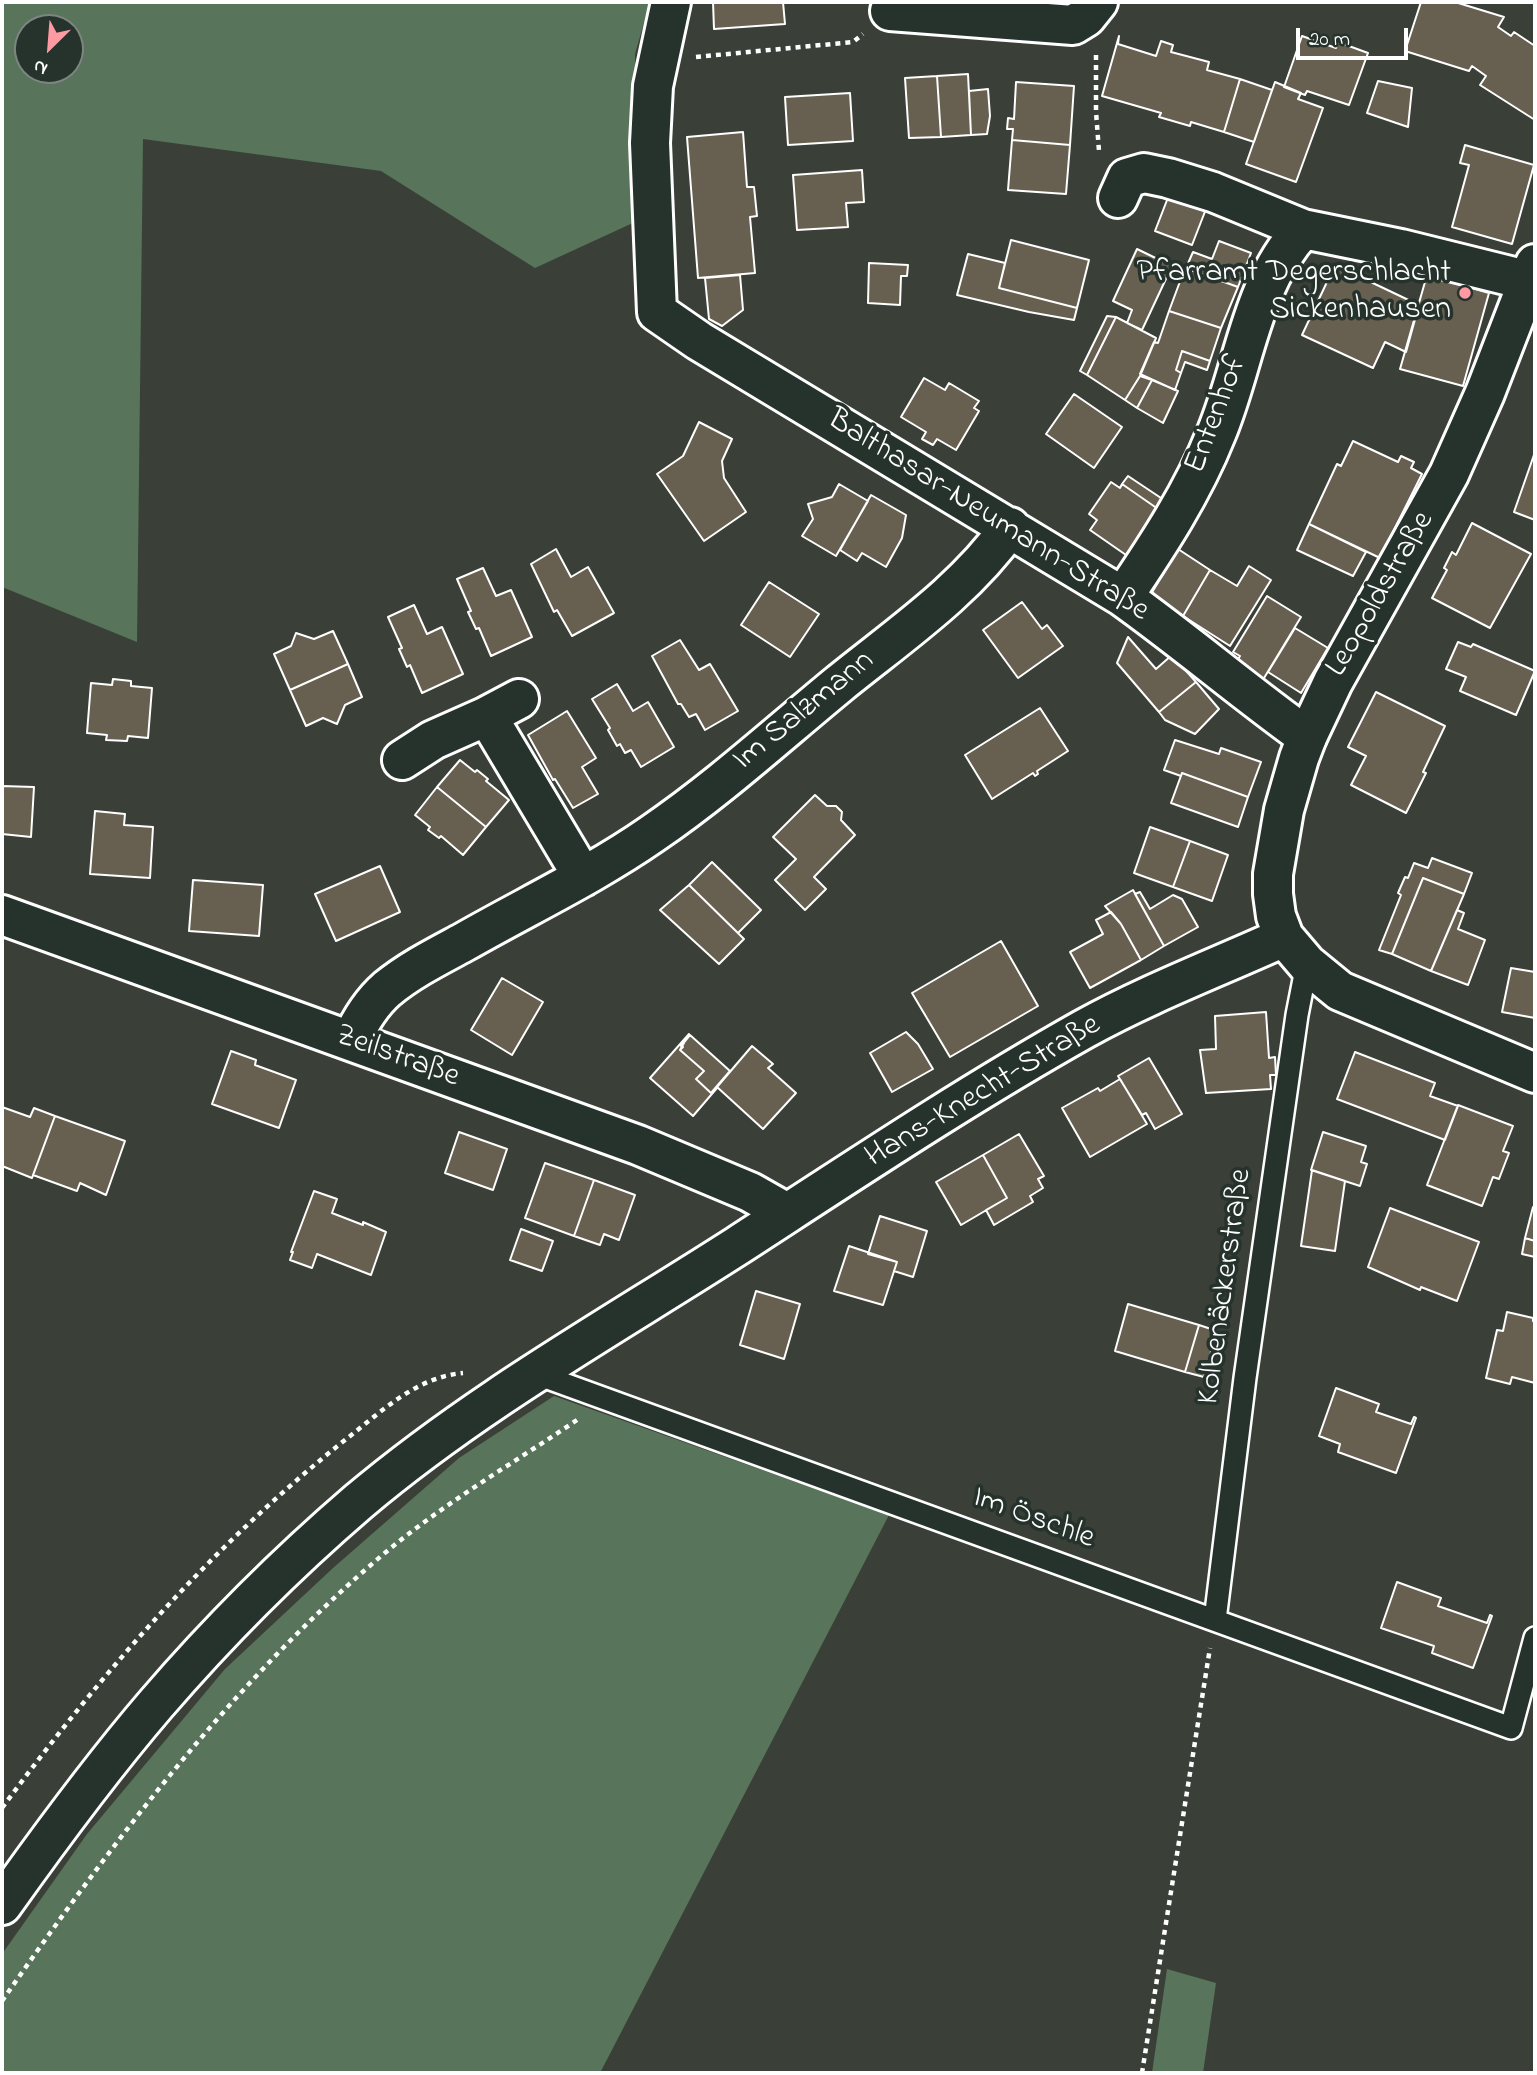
<!DOCTYPE html>
<html>
<head>
<meta charset="utf-8">
<style>
	body { margin:0 }
	#map { position:relative; width:1537px; height:2075px; overflow:hidden; background:#3a4038; font-family:"Indie Flower",sans-serif }
	canvas { display:block }
	.frame { position:absolute; inset:0; border:4px solid #fff; pointer-events:none }
	.north { position:absolute; left:14px; top:14px; width:70px; height:70px; box-sizing:border-box; background:#26332d; border:2px solid #7d8581; border-radius:50%; rotate:205deg; font-size:19px; font-weight:700; line-height:28px; text-align:center; color:#fff }
	.north::after { content:''; display:block; margin:auto; width:24px; height:32px; background:#ff9aa2; clip-path:polygon(50% 0,100% 100%,50% 72%,0 100%) }
	.scale { position:absolute; left:1296px; top:28px; width:112px; height:32px; box-sizing:border-box; border:4px solid #fff; border-top:0; padding-left:9px; font-size:21px; line-height:24px; white-space:nowrap; color:#fff; -webkit-text-stroke:5px #26332d; paint-order:stroke }
</style>
</head>
<body>
<div id="map">
<canvas width="1537" height="2075"></canvas>
<div class="frame"></div>
<div class="north">N</div>
<div class="scale">20 m</div>
</div>
<script>
const g = document.querySelector('canvas').getContext('2d');
g.lineJoin = 'round';
function fill(path, color) {
  g.fillStyle = color;
  g.fill(path, 'evenodd');
}
function strokePath(path, color, width, dash) {
  g.strokeStyle = color;
  g.lineWidth = width;
  g.lineCap = dash ? 'butt' : 'round';
  g.setLineDash(dash || []);
  g.stroke(path);
}
function label(font, color, halo, rows, align = 'center') {
  g.font = font + ' "Indie Flower",sans-serif';
  g.lineWidth = 7;
  g.setLineDash([]);
  g.textBaseline = 'middle';
  g.strokeStyle = halo;
  g.fillStyle = color;
  for (const [text, x, y, turn = 0] of rows) {
    g.save();
    g.translate(x, y);
    g.rotate((+turn || 0) * Math.PI / 180);
    g.textAlign = isNaN(turn) ? turn : align;
    if (halo) g.strokeText(text, 0, 0);
    g.fillText(text, 0, 0);
    g.restore();
  }
}
const green = new Path2D(`
	M2 2H650L635 54V222L535 268 381 171 143 139 137 642 2 587ZM28 28H70V70H28Z
	M554 1396 872 1509 890 1513 600 2073H2V1954L87 1834 225 1669 333 1568 459 1458Z
	M1167 1969 1216 1983 1203 2073H1152Z`);
const building = new Path2D(`
	M713 2H783L785 24 714 29Z
	M1421 2H1455L1504 17 1498 27 1511 36 1514 32 1535 46V120L1480 85 1486 76 1472 66 1469 71 1405 51Z
	M1119 36 1118 44 1156 56 1161 41 1173 45 1171 52 1209 62 1207 70 1240 79 1224 132 1191 122 1190 126 1159 117 1161 113 1102 96Z
	M1302 36 1336 48 1338 42 1368 53 1349 105 1307 91 1305 95 1284 87Z
	M968 74 971 135 941 137 937 76Z
	M937 76 941 137 909 138 905 78Z
	M1240 79 1272 90 1254 142 1224 132Z
	M1378 81 1412 88 1408 127 1367 113Z
	M1016 82 1074 86 1070 145 1012 140 1013 129H1007L1008 118 1014 119Z
	M1275 82 1301 93 1298 99 1323 108 1296 182 1246 164Z
	M988 89 990 116 987 134 971 135 969 91Z
	M850 93 853 141 788 145 785 97Z
	M743 132 747 187H754L757 216 750 217 755 273 698 278 687 137Z
	M1012 140 1070 145 1066 194 1008 190Z
	M1465 145 1534 165 1512 244 1452 227 1469 165 1460 163Z
	M862 170 864 202 846 203 848 227 797 230 793 175Z
	M1169 195 1206 209 1192 245 1155 231Z
	M1011 240 1089 260 1077 308 999 288Z
	M1219 241 1251 253 1238 287 1186 268 1193 252 1212 259Z
	M1137 249 1172 266 1142 330 1127 323 1132 310 1113 301Z
	M968 254 1005 263 999 288 1077 308 1074 320 1029 312 957 295Z
	M869 263 908 265 907 276H901L900 305 868 303Z
	M1335 265 1419 305 1406 352 1385 342 1373 368 1302 335Z
	M1185 268 1238 287 1221 328 1169 311Z
	M740 275 743 310 722 326 709 319 705 278Z
	M1427 275 1489 293 1463 386 1400 369Z
	M1169 311 1221 328 1210 361 1182 351 1176 370 1181 373 1175 390 1140 374 1154 342 1158 343Z
	M1107 316 1116 317 1087 375 1080 371Z
	M1116 317 1156 338 1140 376 1125 400 1087 375Z
	M1182 351 1210 361 1207 370 1185 362 1181 373 1176 370Z
	M1140 376 1152 380 1137 408 1125 400Z
	M924 378 945 390 949 383 979 401 974 408 979 411 956 450 937 439 933 445 922 439 926 432 901 417Z
	M1152 380 1178 391 1163 423 1137 408Z
	M1074 394 1122 427 1094 468 1046 434Z
	M699 422 732 439 722 461 724 478 746 512 704 541 657 474 683 456Z
	M1353 441 1398 462 1401 456 1414 462 1411 468 1422 474 1380 558 1309 524 1337 464 1341 466Z
	M1535 452V520L1514 512Z
	M1128 476 1164 500 1158 509 1122 484Z
	M1111 482 1120 488 1122 484 1158 509 1126 555 1090 530 1097 520 1089 514Z
	M839 484 868 501 836 556 802 536 813 519 808 504 832 497Z
	M871 495 906 515 902 538 886 567 862 553 857 561 840 550Z
	M1472 523 1531 554 1490 628 1432 598 1447 570 1444 568 1452 552 1456 555Z
	M1309 524 1366 552 1353 576 1297 550Z
	M556 549 571 577 588 567 614 613 572 636 557 610 554 612 531 564Z
	M1178 549 1210 570 1183 616 1151 594Z
	M1249 566 1271 580 1230 646 1183 616 1210 570 1237 586Z
	M483 568 496 596 511 590 532 637 491 656 479 628 476 629 468 612 471 611 457 579Z
	M769 582 819 614 790 657 741 625Z
	M1267 596 1301 617 1261 683 1235 664 1240 656 1233 652Z
	M1022 602 1042 629 1047 625 1063 646 1018 678 983 630Z
	M414 605 427 634 442 627 463 674 422 693 410 665 407 667 399 649 402 648 388 617Z
	M1295 628 1328 648 1301 693 1268 672Z
	M333 631 348 664 290 690 274 654 291 646 296 633 314 639Z
	M1128 637 1156 669 1172 655 1196 682 1159 712 1117 663Z
	M680 640 699 670 710 664 738 711 705 730 696 714 689 717 681 704H678L652 656Z
	M1458 642 1471 647 1473 644 1535 671 1516 715 1460 691 1466 677 1446 669Z
	M348 664 362 697 345 705 337 724 323 718 306 726 290 690Z
	M113 679 131 681V686L152 688 148 738 128 736 127 741 106 740 107 735 87 733 91 683 112 685Z
	M1196 682 1219 709 1195 734 1165 720 1159 712Z
	M617 684 633 711 648 702 674 747 641 767 631 750 625 753 620 744 617 746 608 730 610 728 592 699Z
	M1376 692 1445 726 1423 772 1426 773 1406 813 1351 785 1366 756 1348 747Z
	M1040 708 1068 751 1037 771 1038 774 1035 776 1033 773 992 799 965 755Z
	M567 711 596 758 582 767 598 794 573 808 555 779 553 780 528 735Z
	M1175 740 1219 754 1221 748 1261 762 1248 797 1182 773 1181 776 1164 770Z
	M460 760 475 772 477 770 488 779 486 781 509 800 486 827 437 787Z
	M1182 773 1248 797 1238 827 1171 803Z
	M2 786 34 787 31 837 2 834Z
	M437 787 486 827 463 855 441 836 439 838 428 830 430 827 415 815Z
	M815 795 827 806H836L842 812 841 820 855 835 814 877 826 889 805 910 775 880 796 859 773 837Z
	M95 811 125 814 124 825 153 827 150 878 90 874Z
	M1150 827 1190 841 1173 887 1134 873Z
	M1190 841 1228 855 1212 901 1173 887Z
	M1432 858 1472 873 1464 894 1423 878 1392 954 1379 950 1401 895 1398 893 1405 877 1408 878 1414 863 1428 868Z
	M712 862 761 910 738 933 689 885Z
	M380 866 400 912 336 941 315 894Z
	M1423 878 1464 894 1431 971 1392 954Z
	M193 880 263 885 259 936 189 931Z
	M689 885 744 939 719 964 660 910Z
	M1133 890 1164 946 1141 960 1121 924 1105 906Z
	M1140 892 1150 909 1173 895 1182 899 1198 927 1164 946 1135 894Z
	M1457 910 1464 913 1458 929 1485 940 1468 985 1431 971Z
	M1111 912 1121 924 1141 960 1090 988 1070 952 1103 934 1096 920Z
	M1001 941 1038 1006 950 1057 912 993Z
	M1511 968 1535 972V1018L1502 1012Z
	M502 978 543 1002 512 1055 471 1030Z
	M1266 1012 1269 1058 1275 1057 1276 1075H1270L1271 1089 1206 1093 1200 1050 1216 1049 1215 1016Z
	M906 1032 918 1044 933 1069 892 1092 870 1053Z
	M689 1034 680 1050 704 1071 696 1079 711 1093 717 1088 693 1116 650 1078Z
	M690 1035 730 1071 711 1093 696 1079 704 1071 680 1050 683 1047 681 1046Z
	M752 1046 773 1064 768 1068 796 1093 763 1129 717 1087Z
	M231 1051 256 1060 255 1065 296 1080 279 1128 212 1104Z
	M1355 1052 1435 1083 1430 1096 1458 1106 1445 1140 1337 1099Z
	M1149 1058 1182 1114 1155 1129 1146 1113 1142 1115 1118 1076Z
	M1120 1079 1147 1124 1090 1157 1062 1108 1098 1088 1100 1091Z
	M1458 1105 1513 1126 1503 1151 1509 1153 1499 1179 1493 1177 1482 1206 1427 1185Z
	M2 1107 30 1117 34 1108 55 1116 32 1178 2 1166Z
	M55 1116 125 1141 106 1195 80 1183 77 1191 33 1175Z
	M459 1132 507 1149 493 1190 445 1173Z
	M1323 1132 1366 1146 1361 1162 1367 1164 1360 1186 1311 1170Z
	M1019 1134 1044 1176 1038 1179 1043 1188 1030 1196 1033 1202 994 1225 986 1210 1007 1198 983 1155Z
	M983 1155 1007 1198 961 1225 936 1182Z
	M545 1163 594 1180 574 1236 525 1218Z
	M1312 1170 1345 1181 1335 1251 1301 1246Z
	M594 1180 635 1195 619 1240 604 1234 600 1245 574 1236Z
	M314 1191 337 1199 332 1213 363 1225V1222L386 1232 371 1275 317 1254 312 1268 290 1260 293 1252H291Z
	M1533 1207H1535V1241L1525 1238Z
	M1390 1208 1479 1242 1457 1301 1421 1287 1420 1290 1368 1267Z
	M880 1216 927 1231 913 1277 894 1271 897 1262 868 1254Z
	M521 1229 553 1241 542 1271 510 1260Z
	M1525 1238 1535 1241V1257L1522 1254Z
	M849 1246 897 1262 883 1305 834 1291Z
	M756 1291 800 1304 784 1359 740 1345Z
	M1128 1304 1199 1325 1185 1372 1115 1351Z
	M1507 1312 1533 1318V1321L1535 1322V1383L1512 1377 1510 1384 1486 1378 1497 1330 1503 1331Z
	M1199 1325 1217 1331 1204 1377 1185 1372Z
	M1336 1388 1379 1404 1376 1412 1411 1424 1414 1417 1416 1418 1396 1473 1338 1452 1340 1444 1319 1436Z
	M1397 1582 1441 1598 1438 1606 1487 1623 1490 1615 1492 1616 1473 1668 1432 1653 1434 1646 1381 1628Z`);
const path = new Path2D(`
	M1096 55V112L1099 151
	M696 57 853 42 863 34
	M2 1808C104 1670 211 1547 345 1440 381 1412 416 1377 463 1373
	M2 2001C115 1839 234 1680 386 1552 446 1502 512 1464 577 1420
	M1142 2073 1210 1648`);
const lane = new Path2D(`
	M534 1373 1511 1728 1535 1638
	M1215 1620 1245 1378 1297 1015 1307 964`);
const street = new Path2D(`
	M671 2 653 86 650 143 657 312 699 341 1123 597C1186 642 1244 692 1307 737
	M890 11 1073 25 1086 17 1098 2
	M1118 198 1127 178 1144 173 1168 178 1213 192 1303 229 1401 249 1530 281
	M1123 597C1158 545 1193 492 1216 434 1245 365 1250 286 1303 229
	M487 716 519 699
	M402 760 433 740 487 716 583 877
	M2 915 638 1145 750 1192 787 1213
	M351 1041C360 1021 371 1003 387 989 410 970 438 956 464 942 527 906 593 875 652 834 718 789 777 735 839 684 898 636 965 591 1010 527`);
const secondary = new Path2D(`
	M1535 264 1485 393 1449 474 1333 682 1307 737 1299 758 1284 810 1273 874V894L1276 916 1284 937 1307 964 1340 991 1535 1073
	M2 1905C51 1836 101 1768 156 1704 218 1632 286 1564 358 1502 475 1403 609 1328 737 1246 851 1172 965 1096 1084 1029 1147 994 1218 967 1284 937`);
const markers = [
	[1465,293,7,"#ff9aa2"]
];
const poiNames = [
	["Pfarramt Degerschlacht",1451,275],
	["Sickenhausen",1451,312]
];
const streetNames = [
	["Entenhof",1218,415,-69],
	["Balthasar-Neumann-Straße",987,517,32],
	["Leopoldstraße",1382,595,-60],
	["Im Salzmann",805,712,-39],
	["Zeilstraße",397,1058,20],
	["Hans-Knecht-Straße",984,1093,-31],
	["Kolbenäckerstraße",1227,1287,-82],
	["Im Öschle",1033,1520,20]
];
fill(green, '#58745a');
fill(building, '#676050');
strokePath(building, '#fff', 2);
strokePath(lane, '#fff', 26);
strokePath(street, '#fff', 44);
strokePath(secondary, '#fff', 44);
strokePath(path, '#fff', 4.5, [5, 5]);
strokePath(lane, '#26332d', 21);
strokePath(street, '#26332d', 38);
strokePath(secondary, '#26332d', 38);
for (const [x, y, r, color] of markers) {
  const dot = new Path2D();
  dot.arc(x, y, r, 0, 2 * Math.PI);
  g.fillStyle = color;
  g.fill(dot);
  strokePath(dot, '#26332d', 2.5);
}
label('32px', '#fff', '#26332d', poiNames, 'right');
label('32px', '#fff', '#26332d', streetNames);
</script>
</body>
</html>
